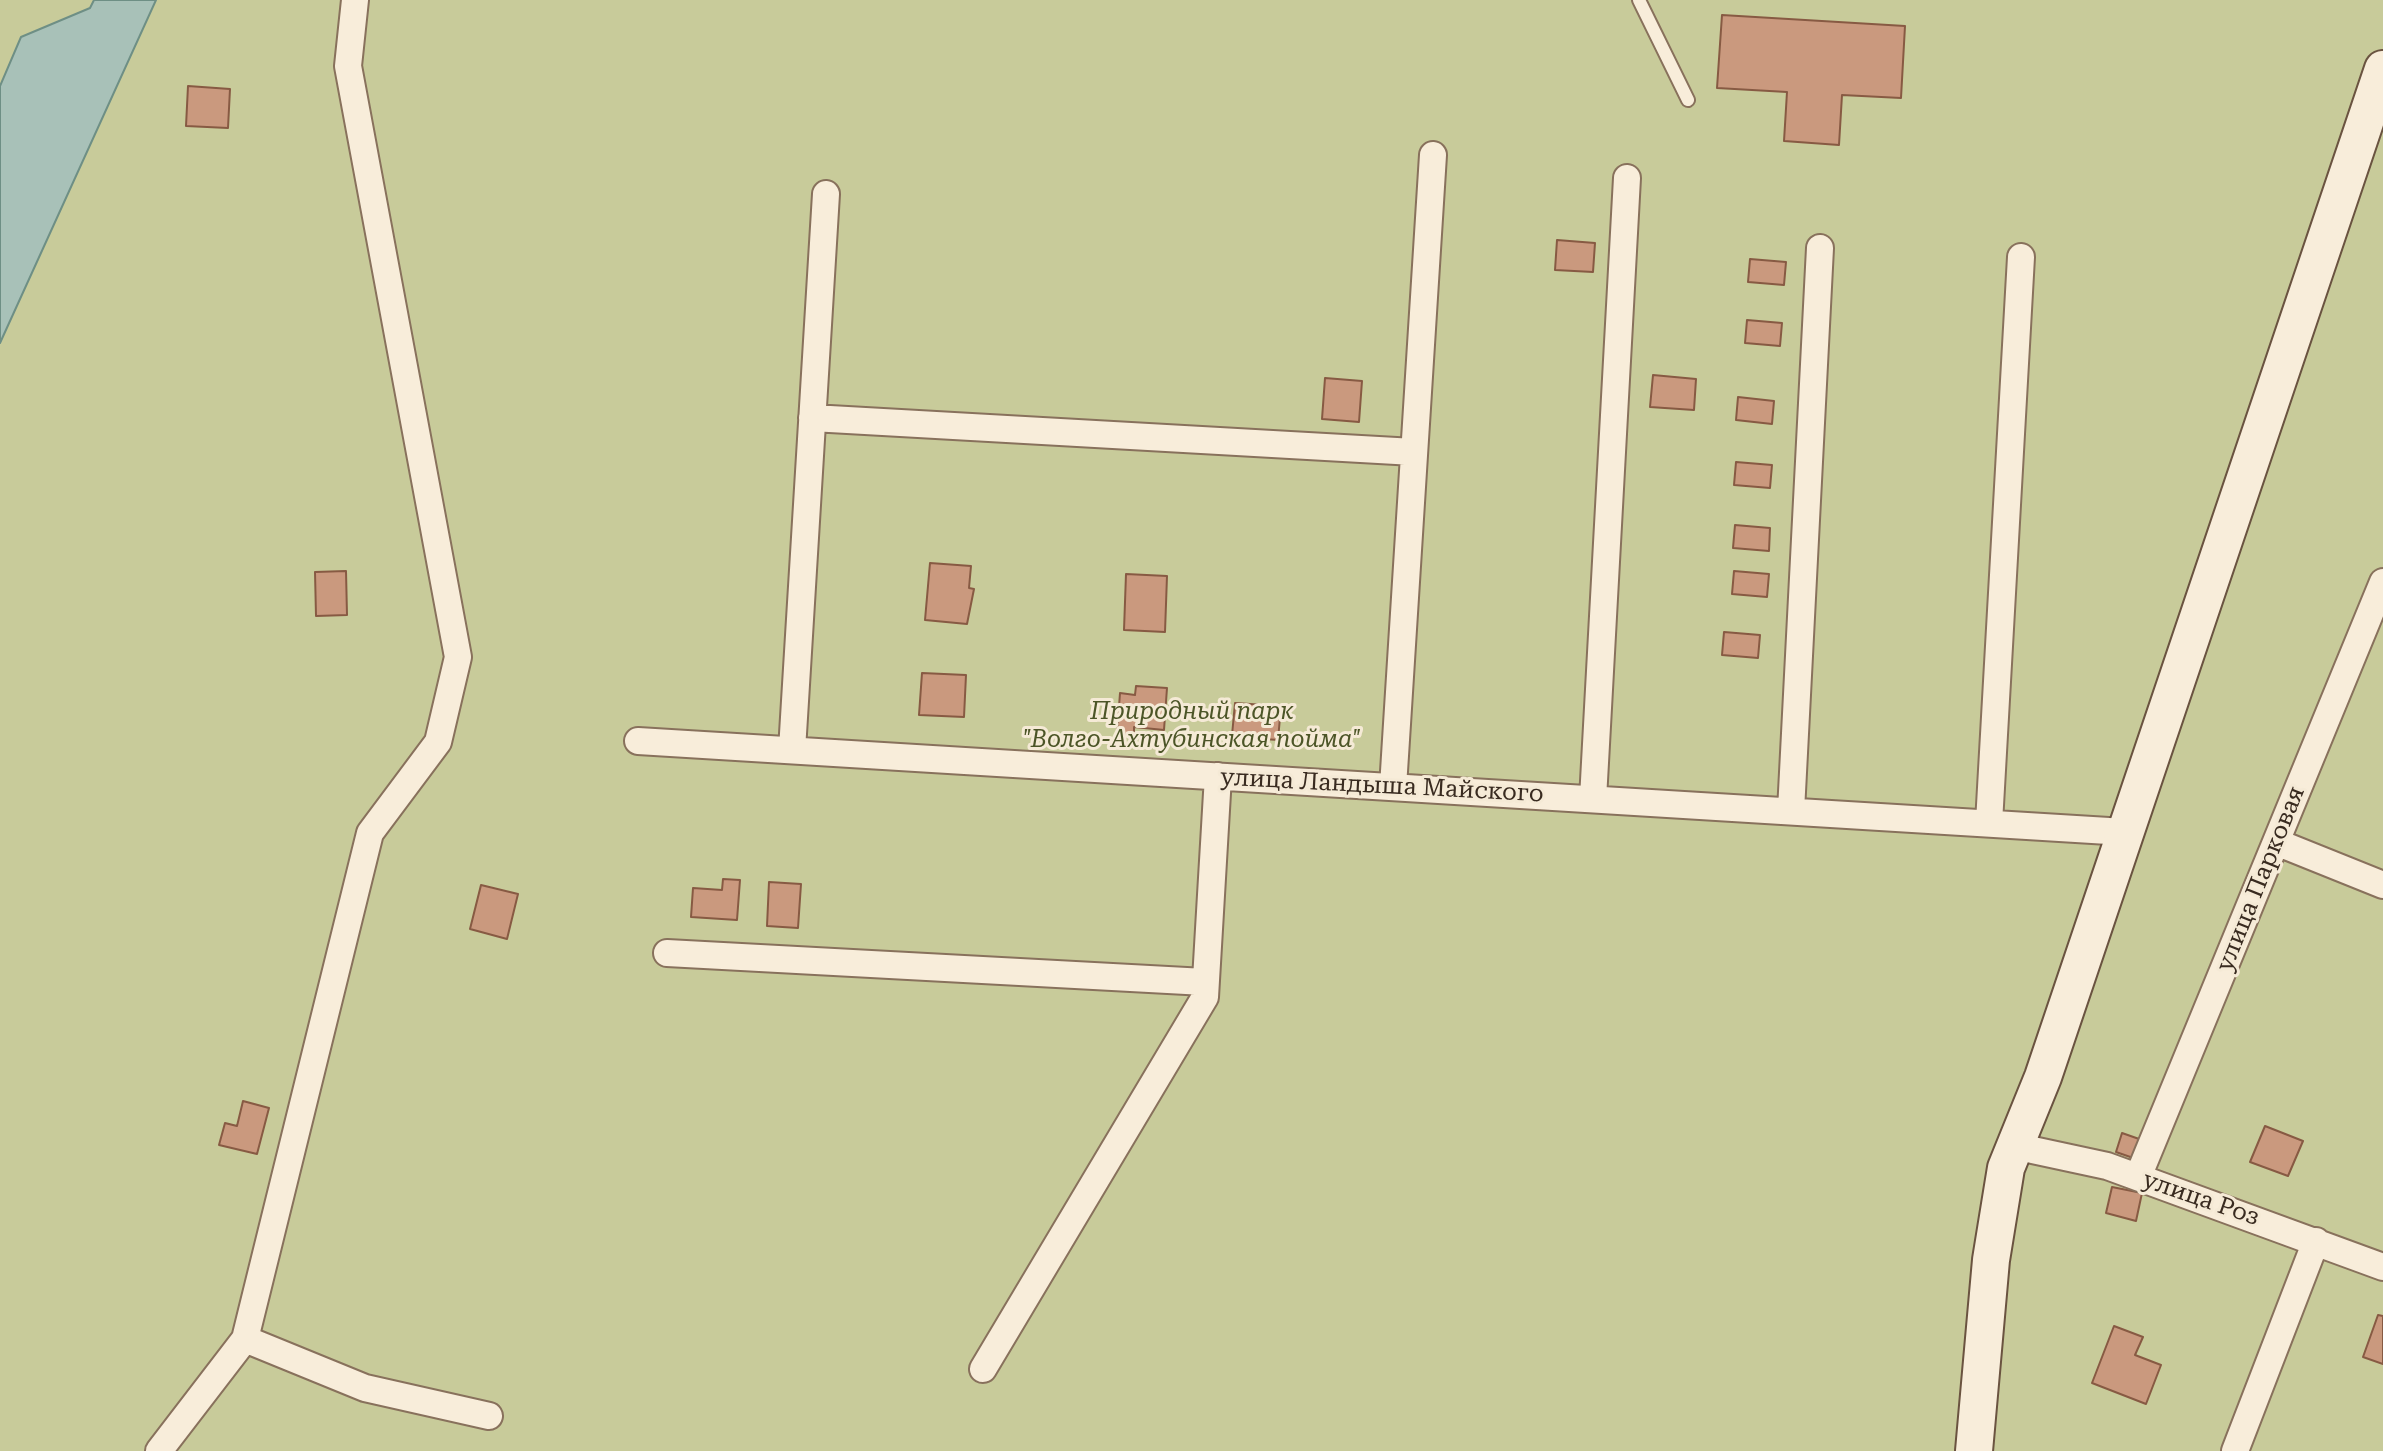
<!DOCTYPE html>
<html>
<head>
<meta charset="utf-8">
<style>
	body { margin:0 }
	canvas { display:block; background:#ede0c7 }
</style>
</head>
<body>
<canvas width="2383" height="1451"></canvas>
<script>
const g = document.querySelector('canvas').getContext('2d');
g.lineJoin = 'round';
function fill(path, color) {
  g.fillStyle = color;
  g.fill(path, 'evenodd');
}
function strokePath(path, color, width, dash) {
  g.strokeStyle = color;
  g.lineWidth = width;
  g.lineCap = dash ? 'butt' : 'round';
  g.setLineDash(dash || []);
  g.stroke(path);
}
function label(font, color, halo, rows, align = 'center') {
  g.font = font + ' "Roboto Serif",serif';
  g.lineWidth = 6;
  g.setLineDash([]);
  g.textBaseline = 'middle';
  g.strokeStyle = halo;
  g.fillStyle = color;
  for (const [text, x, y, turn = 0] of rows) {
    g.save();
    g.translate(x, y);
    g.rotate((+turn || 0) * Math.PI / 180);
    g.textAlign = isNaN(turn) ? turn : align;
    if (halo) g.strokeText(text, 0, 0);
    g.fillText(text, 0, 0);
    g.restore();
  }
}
const green = new Path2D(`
	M0 0H2383V1451H0Z`);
const water = new Path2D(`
	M94 0H156L0 343V86L21 37 90 8Z`);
const building = new Path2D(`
	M1722 15 1905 26 1901 98 1842 95 1839 145 1784 141 1787 92 1717 88Z
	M188 86 230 89 228 128 186 126Z
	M1557 240 1595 243 1593 272 1555 270Z
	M1750 259 1786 262 1784 285 1748 282Z
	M1747 320 1782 323 1780 346 1745 343Z
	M1653 375 1696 379 1694 410 1650 407Z
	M1325 378 1362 381 1359 422 1322 419Z
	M1738 397 1774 401 1772 424 1736 420Z
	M1736 462 1772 465 1770 488 1734 485Z
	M1735 525 1770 528 1769 551 1733 548Z
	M930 563 971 566 969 588 974 589 967 624 925 620Z
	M346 571 347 615 316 616 315 572Z
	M1734 571 1769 574 1767 597 1732 594Z
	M1126 574 1167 576 1165 632 1124 630Z
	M1724 632 1760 635 1758 658 1722 655Z
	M922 673 966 675 964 717 919 715Z
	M1136 686 1167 688 1164 730 1134 727V735L1117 734 1120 693 1135 695Z
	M1235 703 1281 706 1278 740 1250 738V747L1231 746Z
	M723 879 740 880 737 920 691 917 693 888 722 890Z
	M769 882 801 884 798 928 767 926Z
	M481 885 518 894 507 939 470 929Z
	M243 1101 269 1108 257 1154 219 1145 225 1123 237 1126Z
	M2265 1126 2303 1141 2288 1176 2250 1162Z
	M2122 1133 2142 1140 2136 1159 2116 1152Z
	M2112 1187 2142 1193 2136 1221 2106 1213Z
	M2378 1315 2383 1316V1364L2363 1357Z
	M2114 1326 2143 1337 2135 1355 2161 1365 2146 1404 2092 1383Z`);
const lane = new Path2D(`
	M1639 0 1688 100`);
const street = new Path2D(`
	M812 418 1414 452
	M638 741 2125 832
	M792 750 826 194
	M1393 787 1433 155
	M1593 799 1627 178
	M1791 811 1820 248
	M1989 823 2021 257
	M2276 842 2383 885
	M667 953 1205 982
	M2014 1146 2107 1166 2383 1267
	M2138 1177 2383 582
	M245 1339 365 1388 489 1416
	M983 1369 1205 997 1218 776
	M159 1451 245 1339 370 833 438 742 458 657 348 66 355 0
	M2235 1451 2316 1241`);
const secondary = new Path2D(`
	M1974 1451 1991 1260 2006 1168 2043 1077 2383 69`);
const parkNames = [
	["Природный парк",1192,712],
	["\"Волго-Ахтубинская пойма\"",1192,740]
];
const streetNames = [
	["улица Ландыша Майского",1382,786,3],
	["улица Парковая",2261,879,-68],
	["улица Роз",2201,1199,19]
];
fill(green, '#c8cb9a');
fill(water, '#a8c1b8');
strokePath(water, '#6e8f85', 2);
fill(building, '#ca997e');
strokePath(building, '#875a43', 2);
strokePath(lane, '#88715c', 16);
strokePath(street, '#88715c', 30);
strokePath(secondary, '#6a5340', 40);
strokePath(lane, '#f8edda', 12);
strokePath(street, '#f8edda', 26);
strokePath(secondary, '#f8edda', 36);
label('italic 24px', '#4c5527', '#f5ead6', parkNames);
label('24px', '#392b20', '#f5ead6', streetNames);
</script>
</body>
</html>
